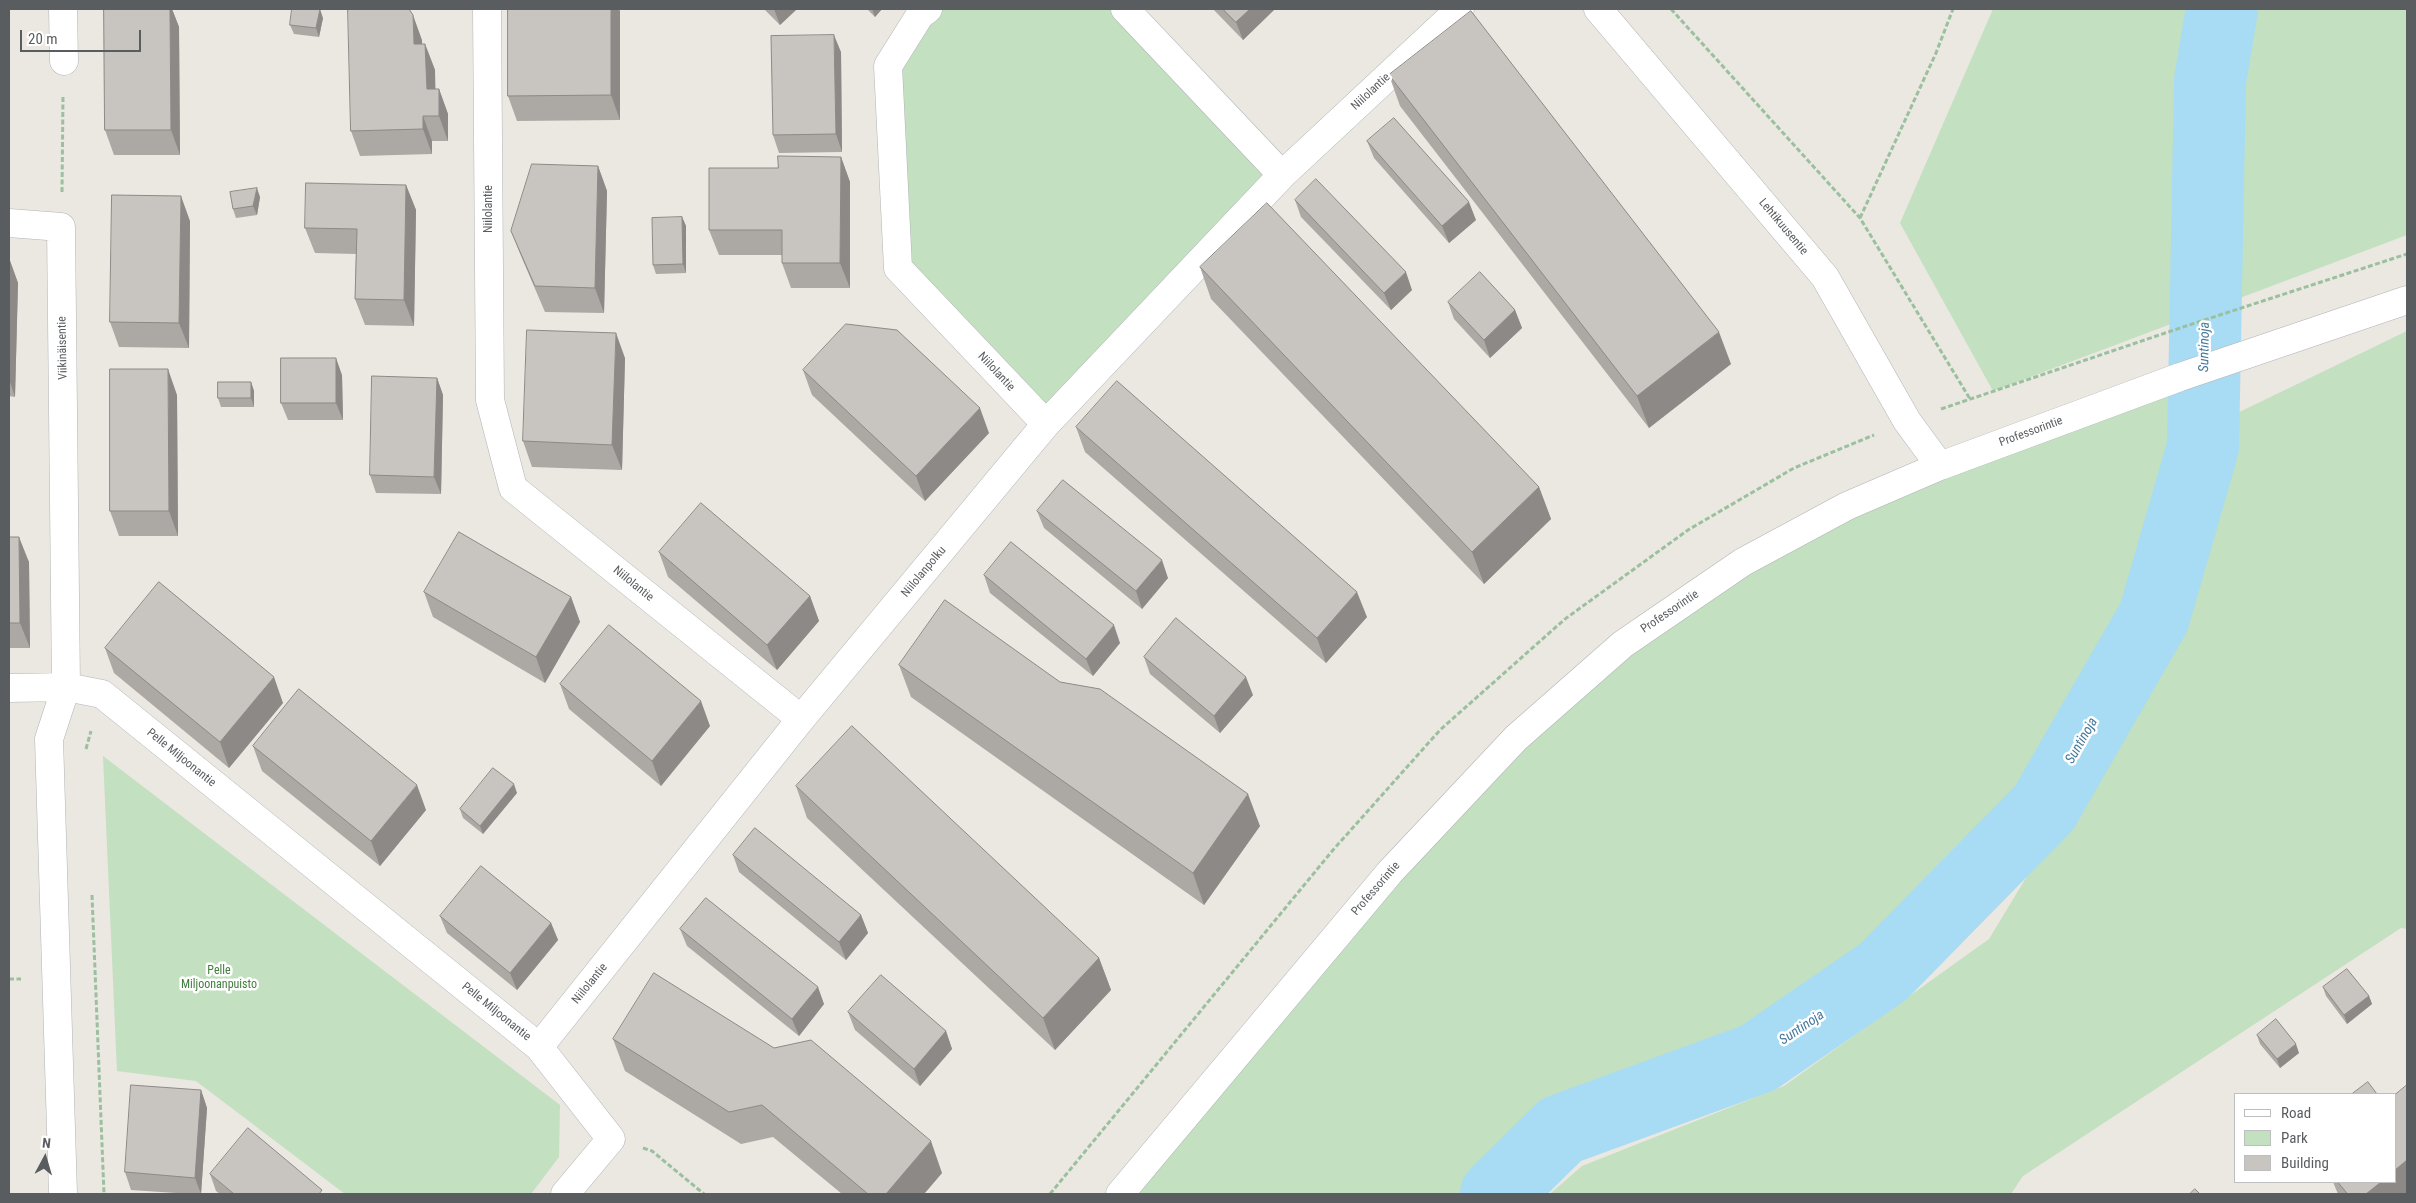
<!DOCTYPE html>
<html>
<head>
<meta charset="utf-8">
<style>
	body { margin:0 }
	#map { position:relative; width:2416px; height:1203px; overflow:hidden; background:#ebe7e1; font-family:"Roboto Condensed",sans-serif }
	canvas { display:block }
	.frame { position:absolute; inset:0; border:10px solid #5a5d60; pointer-events:none }
	.legend { position:absolute; left:2234px; top:1093px; width:162px; height:90px; box-sizing:border-box; background:#fff; border:1px solid #bdbebf; margin:0; padding:6px 9px; list-style:none; font-size:15px; color:#5a5d60 }
	.legend li { display:flex; align-items:center; gap:10px; height:25px }
	.legend b { width:25px; border:1px solid #bdbebf }
	.north { position:absolute; left:20px; top:1133px; width:50px; height:50px; -webkit-text-stroke:4px #fff; paint-order:stroke; rotate:6deg; font-size:14px; font-weight:700; line-height:20px; text-align:center; color:#5a5d60 }
	.north::after { content:''; display:block; margin:auto; width:18px; height:22px; background:#5a5d60; clip-path:polygon(50% 0,100% 100%,50% 72%,0 100%) }
	.scale { position:absolute; left:20px; top:30px; width:121px; height:22px; box-sizing:border-box; border:2px solid #5a5d60; border-top:0; padding-left:6px; font-size:15px; line-height:18px; white-space:nowrap; color:#5a5d60; -webkit-text-stroke:4px #fff; paint-order:stroke }
</style>
</head>
<body>
<div id="map">
<canvas width="2416" height="1203"></canvas>
<div class="frame"></div>
<ul class="legend">
<li><b style="height:6px;background:#fff"></b>Road</li>
<li><b style="height:14px;background:#c3e0c0"></b>Park</li>
<li><b style="height:14px;background:#c8c4c0"></b>Building</li>
</ul>
<div class="north">N</div>
<div class="scale">20 m</div>
</div>
<script>
const g = document.querySelector('canvas').getContext('2d');
g.lineJoin = 'round';
function fill(path, color) {
  g.fillStyle = color;
  g.fill(path, 'evenodd');
}
function strokePath(path, color, width, dash) {
  g.strokeStyle = color;
  g.lineWidth = width;
  g.lineCap = dash ? 'butt' : 'round';
  g.setLineDash(dash || []);
  g.stroke(path);
}
function label(font, color, halo, rows, align = 'center') {
  g.font = font + ' "Roboto Condensed",sans-serif';
  g.lineWidth = 5;
  g.setLineDash([]);
  g.textBaseline = 'middle';
  g.strokeStyle = halo;
  g.fillStyle = color;
  for (const [text, x, y, turn = 0] of rows) {
    g.save();
    g.translate(x, y);
    g.rotate((+turn || 0) * Math.PI / 180);
    g.textAlign = isNaN(turn) ? turn : align;
    if (halo) g.strokeText(text, 0, 0);
    g.fillText(text, 0, 0);
    g.restore();
  }
}
const green = new Path2D(`
	M928 9H1125L1282 175 1046 424 898 268 888 66Z
	M1993 9H2407V235L1993 391 1900 223Z
	M2407 331V929L2401 928 2023 1176 2011 1194H1550L1582 1166 1784 1086 1989 939 2162 653 2227 418Z
	M2180 377 2203 447 2044 808 1883 972 1758 1058 1561 1130 1496 1194H1120L1516 738 1743 562Z
	M103 756 560 1105 559 1157 531 1194H345L196 1081 117 1071Z`);
const river = new Path2D(`
	M1496 1194 1561 1130 1758 1058 1883 972 2044 808 2154 617 2203 447 2210 81 2222 9`);
const path = new Path2D(`
	M1671 9 1860 218 1970 399
	M62 192 63 96
	M1860 218 1936 53 1953 9
	M1941 409 2183 327 2407 254
	M86 749 91 731
	M92 895 104 1194
	M9 979H21
	M643 1148 652 1151 704 1194
	M1050 1194 1333 850 1440 730 1565 619 1688 530 1794 468 1874 435`);
const street = new Path2D(`
	M63 9 64 61
	M487 9 490 400 513 488 801 719 539 1047
	M928 9 920 15 888 66 898 268 1046 424 1282 175 1125 9
	M1282 175 1460 9
	M9 223 61 227 66 687 49 739 63 1194
	M9 688 66 687 102 694 539 1047 611 1139 565 1194
	M801 719 1046 424`);
const secondary = new Path2D(`
	M1598 9 1825 277 1907 421 1940 466
	M1120 1194 1390 872 1516 738 1623 644 1743 562 1847 506 1940 466 2180 377 2407 300`);
const wall = new Path2D(`
	M104 9H172L179 27 180 155H114L105 130Z
	M764 9H797L780 25Z
	M867 9H882L875 17Z
	M1213 9H1274V10L1243 40Z
	M620 11V120L517 121 508 96Z
	M323 18 319 37 294 34 290 25Z
	M422 40V44H425L435 70V89H439L448 114V141H432V154L360 156 351 131Z
	M841 52 842 152 779 153 773 135Z
	M1389 75 1731 364 1649 428 1400 106Z
	M1367 141 1476 220 1449 243 1374 158Z
	M841 157 850 182V288H791L782 263V255H719L709 230 778 168Z
	M598 166 607 191 604 313 545 312 521 256 511 231Z
	M406 185 416 210 414 326 365 325 355 299 356 254 315 253 305 228Z
	M260 197 257 215 236 218 233 209Z
	M1295 200 1412 290 1391 310 1301 217Z
	M682 217 686 226V273L656 274 653 265Z
	M190 221 189 348 119 347 110 322Z
	M9 258 18 283 15 397 9 396Z
	M1200 267 1539 487 1551 519 1484 584 1211 299Z
	M1448 302 1515 310 1522 328 1490 358 1454 319Z
	M625 358 622 470 532 467 523 441Z
	M803 370 989 433 925 501 812 395Z
	M342 375 343 420H288L281 403Z
	M437 378 443 395 441 494 376 493 370 475Z
	M251 382 254 391V407H221L218 398Z
	M177 395 178 536H119L110 511Z
	M1076 427 1367 617 1326 663 1085 452Z
	M1037 511 1168 578 1142 609 1044 528Z
	M9 537 29 562 30 648H9Z
	M659 552 810 596 819 621 777 670 668 577Z
	M984 575 1120 643 1093 676 990 593Z
	M424 592 571 597 580 622 545 683 433 617Z
	M105 648 283 703 229 768 114 673Z
	M1144 657 1253 695 1220 733 1150 674Z
	M899 665 1260 826 1204 905 911 697Z
	M560 684 710 726 661 786 569 709Z
	M253 746 426 810 380 866 262 771Z
	M796 786 1099 958 1111 990 1055 1050 807 818Z
	M517 793 483 834 463 818 460 809Z
	M733 855 861 915 868 933 846 960 739 872Z
	M440 916 551 923 558 940 517 990 447 933Z
	M680 929 824 1004 799 1036 687 946Z
	M2323 987 2369 996 2372 1004 2347 1024 2326 996Z
	M848 1012 946 1031 952 1049 920 1086 855 1030Z
	M2257 1035 2299 1053 2280 1068 2260 1044Z
	M613 1039 942 1173 924 1194H842L773 1137 741 1144 625 1071Z
	M2407 1085V1193L2405 1194H2338L2333 1182H2395Z
	M201 1090 207 1108 201 1194H191L131 1190 125 1172Z
	M210 1174 324 1194H220L216 1191Z`);
const shadedWall = new Path2D(`
	M170 9H172L179 27 180 155 171 130Z
	M320 9 323 18 319 37 316 28Z
	M611 9H619L620 11V120L611 95Z
	M774 9H797L780 25Z
	M872 9H882L875 17Z
	M1250 9H1274V10L1243 40 1236 22Z
	M413 15 422 40 423 70 414 44Z
	M834 35 841 52 842 152 836 134Z
	M425 44 435 70 436 114 427 89Z
	M439 89 448 114V141L439 116Z
	M423 116 432 141V154L423 129Z
	M841 157 850 182V288L840 263Z
	M598 166 607 191 604 313 595 288Z
	M406 185 416 210 414 326 404 300Z
	M257 188 260 197 257 215 253 206Z
	M181 196 190 221 189 348 179 323Z
	M1469 202 1476 220 1449 243 1442 226Z
	M682 217 686 226V273L683 264Z
	M9 258 18 283 15 397 9 379Z
	M1406 272 1412 290 1391 310 1384 293Z
	M1515 310 1522 328 1490 358 1484 340Z
	M1719 332 1731 364 1649 428 1637 396Z
	M616 333 625 358 622 470 612 445Z
	M336 358 342 375 343 420 336 403Z
	M168 369 177 395 178 536 169 511Z
	M437 378 443 395 441 494 434 477Z
	M251 382 254 391V407L251 398Z
	M980 408 989 433 925 501 916 476Z
	M1539 487 1551 519 1484 584 1472 552Z
	M19 537 29 562 30 648 20 623Z
	M1162 560 1168 578 1142 609 1136 591Z
	M1357 592 1367 617 1326 663 1317 638Z
	M810 596 819 621 777 670 767 645Z
	M571 597 580 622 545 683 536 657Z
	M1114 625 1120 643 1093 676 1086 659Z
	M274 677 283 703 229 768 220 742Z
	M1246 677 1253 695 1220 733 1214 716Z
	M701 701 710 726 661 786 652 761Z
	M514 784 517 793 483 834 480 826Z
	M417 785 426 810 380 866 371 841Z
	M1248 794 1260 826 1204 905 1193 873Z
	M861 915 868 933 846 960 839 942Z
	M551 923 558 940 517 990 510 973Z
	M1099 958 1111 990 1055 1050 1043 1018Z
	M818 987 824 1004 799 1036 792 1019Z
	M2369 996 2372 1004 2347 1024 2344 1015Z
	M946 1031 952 1049 920 1086 914 1069Z
	M2296 1044 2299 1053 2280 1068 2277 1059Z
	M201 1090 207 1108 201 1194 195 1178Z
	M931 1141 942 1173 924 1194H886Z
	M2407 1160V1193L2405 1194H2366L2381 1182H2395V1170Z`);
const building = new Path2D(`
	M104 9H170L171 130H105Z
	M292 9H320L316 28 290 25Z
	M348 9H409L413 15 414 44H425L427 89H439V116H423V129L351 131Z
	M508 9H611V95L508 96Z
	M1223 9H1250L1236 22Z
	M1471 11 1719 332 1637 396 1389 75Z
	M834 35 836 134 773 135 771 36Z
	M1394 118 1469 202 1442 226 1367 141Z
	M778 156 841 157 840 263H782V230H709V168H778Z
	M532 164 598 166 595 288 535 286 511 231Z
	M1316 179 1406 272 1384 293 1295 200Z
	M306 183 406 185 404 300 355 299 357 229 305 228Z
	M257 188 253 206 233 209 230 192Z
	M112 195 181 196 179 323 110 322Z
	M1267 203 1539 487 1472 552 1200 267Z
	M682 217 683 264 653 265 652 218Z
	M1480 272 1515 310 1484 340 1448 302Z
	M846 324 897 330 980 408 916 476 803 370Z
	M527 330 616 333 612 445 523 441Z
	M281 358H336V403H281Z
	M110 369H168L169 511H110Z
	M372 376 437 378 434 477 370 475Z
	M1117 381 1357 592 1317 638 1076 427Z
	M218 382H251V398H218Z
	M1063 480 1162 560 1136 591 1037 511Z
	M701 503 810 596 767 645 659 552Z
	M459 532 571 597 536 657 424 592Z
	M9 537H19L20 623H9Z
	M1011 542 1114 625 1086 659 984 575Z
	M159 582 274 677 220 742 105 648Z
	M945 600 1060 682 1100 689 1248 794 1193 873 899 665Z
	M1176 618 1246 677 1214 716 1144 657Z
	M609 625 701 701 652 761 560 684Z
	M299 689 417 785 371 841 253 746Z
	M852 726 1099 958 1043 1018 796 786Z
	M493 768 514 784 480 826 460 809Z
	M755 828 861 915 839 942 733 855Z
	M481 866 551 923 510 973 440 916Z
	M706 898 818 987 792 1019 680 929Z
	M2347 969 2369 996 2344 1015 2323 987Z
	M654 973 774 1048 811 1040 931 1141 886 1194H868L762 1105 729 1112 613 1039Z
	M881 975 946 1031 914 1069 848 1012Z
	M2276 1019 2296 1044 2277 1059 2257 1035Z
	M2368 1082 2377 1094H2352Z
	M131 1085 201 1090 195 1178 125 1172Z
	M2407 1085V1160L2395 1170V1095Z
	M248 1128 322 1190 319 1194H234L210 1174Z
	M2338 1182H2381L2366 1194H2348Z
	M2195 1189 2200 1194H2190Z`);
const streetNames = [
	["Niilolantie",1371,92,-43],
	["Niilolantie",489,209,-90],
	["Lehtikuusentie",1783,227,50],
	["Viikinäisentie",63,348,-91],
	["Niilolantie",996,372,47],
	["Professorintie",2031,432,-20],
	["Niilolanpolku",924,572,-50],
	["Niilolantie",633,584,39],
	["Professorintie",1670,612,-34],
	["Pelle Miljoonantie",181,758,39],
	["Professorintie",1376,889,-49],
	["Niilolantie",590,984,-51],
	["Pelle Miljoonantie",496,1012,39]
];
const parkNames = [
	["Pelle",219,971],
	["Miljoonanpuisto",219,985]
];
const waterNames = [
	["Suntinoja",2205,347,-89],
	["Suntinoja",2082,741,-60],
	["Suntinoja",1802,1028,-34]
];
fill(green, '#c3e0c0');
strokePath(river, '#a7dcf4', 72);
strokePath(street, '#b1b4b7', 29);
strokePath(secondary, '#b1b4b7', 29);
strokePath(path, '#9ac0a0', 3, [5, 2.5]);
strokePath(street, '#fff', 28);
strokePath(secondary, '#fff', 28);
fill(wall, '#aca9a5');
fill(shadedWall, '#8c8986');
fill(building, '#c8c4c0');
strokePath(building, '#8c8986', 1);
label('12px', '#5a5d60', '#fff', streetNames);
label('12px', '#417c3d', '#fff', parkNames);
label('italic 14px', '#45799c', '#fff', waterNames);
</script>
</body>
</html>
